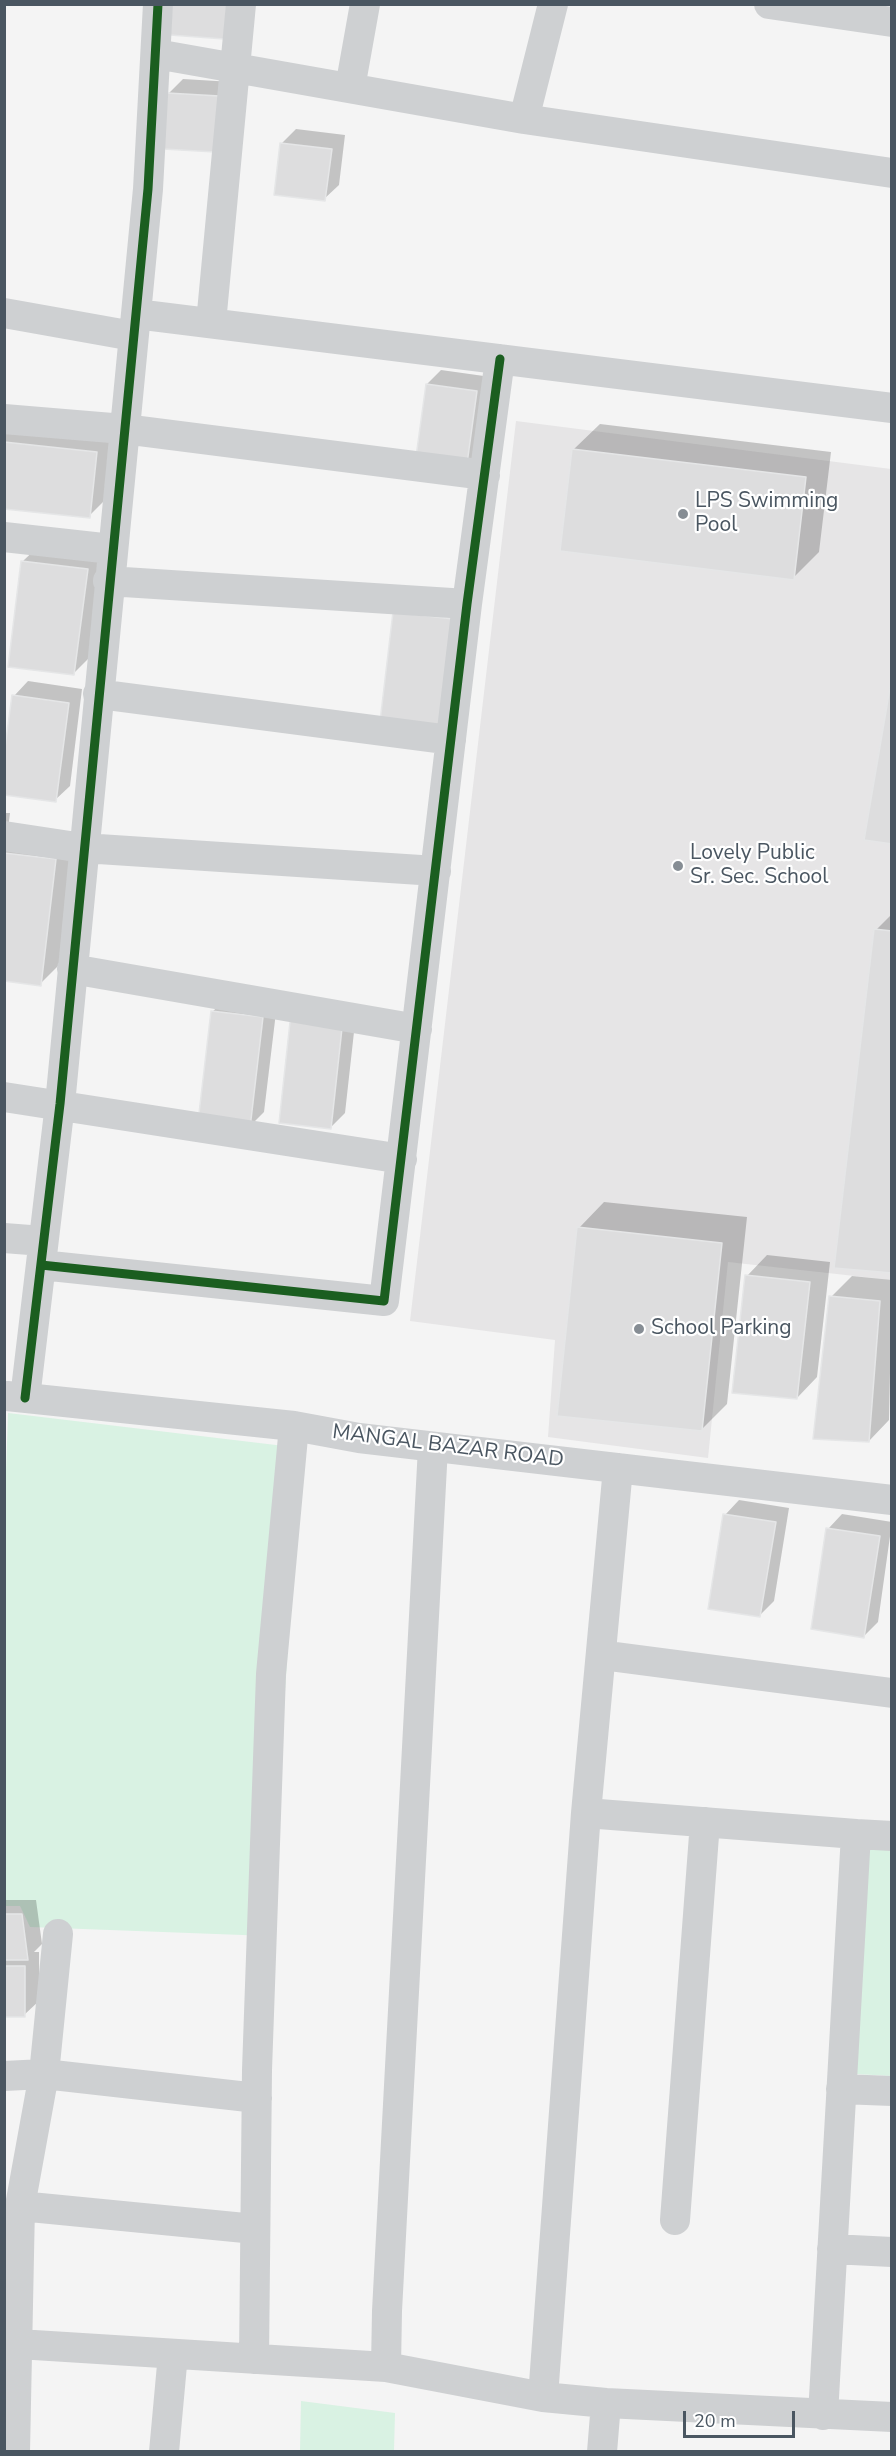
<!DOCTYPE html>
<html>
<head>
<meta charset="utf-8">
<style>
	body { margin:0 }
	#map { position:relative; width:896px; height:2456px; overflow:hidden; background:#f4f4f4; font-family:"Nunito Sans",sans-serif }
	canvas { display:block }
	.frame { position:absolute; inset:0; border:6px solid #4a5661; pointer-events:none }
	.scale { position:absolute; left:683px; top:2411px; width:112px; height:27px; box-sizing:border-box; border:3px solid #4a5661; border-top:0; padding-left:8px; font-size:18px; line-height:21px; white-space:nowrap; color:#4a5661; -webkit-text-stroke:4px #fff; paint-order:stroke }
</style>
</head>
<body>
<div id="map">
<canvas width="896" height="2456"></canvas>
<div class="frame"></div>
<div class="scale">20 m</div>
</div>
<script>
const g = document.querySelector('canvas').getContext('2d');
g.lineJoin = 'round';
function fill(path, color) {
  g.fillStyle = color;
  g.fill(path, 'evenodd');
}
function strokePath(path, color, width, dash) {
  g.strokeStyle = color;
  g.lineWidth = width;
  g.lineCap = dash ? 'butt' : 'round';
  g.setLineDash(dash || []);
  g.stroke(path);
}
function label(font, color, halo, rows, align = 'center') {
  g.font = font + ' "Nunito Sans",sans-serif';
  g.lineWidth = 4.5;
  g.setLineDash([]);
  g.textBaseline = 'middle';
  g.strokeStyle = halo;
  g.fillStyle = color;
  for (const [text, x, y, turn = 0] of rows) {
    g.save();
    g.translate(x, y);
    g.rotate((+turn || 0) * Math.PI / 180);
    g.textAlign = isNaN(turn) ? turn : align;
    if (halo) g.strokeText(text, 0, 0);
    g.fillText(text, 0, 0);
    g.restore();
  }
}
const education = new Path2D(`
	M516 421 891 469V1280L728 1262 708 1458 548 1437 555 1340 410 1321Z`);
const green = new Path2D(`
	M8 1413 301 1448 269 1936 30 1927 20 1906H5L4 1532Z
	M865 1847 891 1850 892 2076 854 2074Z
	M301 2401 395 2413 394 2451H300Z`);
const shadow = new Path2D(`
	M183 79 233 82 229 136 169 93Z
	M296 129 345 135 339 185 324 199 282 143Z
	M441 370 491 377 480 455 465 470 427 384Z
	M600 424 831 452 819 552 793 578 574 449Z
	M117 432 110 495 89 516 4 507V433Z
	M44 541 108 549 94 653 73 674 23 561Z
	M28 681 82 689 70 786 55 800 14 696Z
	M4 813H10L6 846 76 839 61 963 40 984 4 980Z
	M892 914V1272L876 930Z
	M227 998 277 1004 264 1112 250 1126 212 1012Z
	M357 1005 345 1113 330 1128 293 1014Z
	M604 1202 747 1217 727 1404 701 1430 579 1228Z
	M767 1255 830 1262 817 1377 797 1398 747 1276Z
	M852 1276 892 1280 889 1420 869 1441 831 1297Z
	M739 1500 789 1508 774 1601 759 1616 725 1515Z
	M842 1514 892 1522 878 1622 863 1637 828 1529Z
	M4 1900H36L42 1944 34 1952H39V2001L24 2015H4Z`);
const building = new Path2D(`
	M172 4H227L224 39 170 35Z
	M167 93 219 96 215 152 163 149Z
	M280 143 332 149 325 201 274 195Z
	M426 384 477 391 466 471 415 464Z
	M4 442 97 452 90 518 4 509Z
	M572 449 806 477 794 580 560 551Z
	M21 561 88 569 74 675 8 667Z
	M393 612 453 619 439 738 379 730Z
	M892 676V844L864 840Z
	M12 695 69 703 56 802 4 795V755Z
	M4 853 56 859 41 986 4 981Z
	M874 929 892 931V1273L834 1268Z
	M211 1011 263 1017 250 1128 198 1122Z
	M291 1013 343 1019 331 1129 279 1123Z
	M577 1227 722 1243 702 1431 557 1416Z
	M745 1275 810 1282 797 1399 732 1393Z
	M829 1296 880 1301 869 1442 813 1439Z
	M723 1514 776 1522 760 1617 708 1609Z
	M826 1528 880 1536 864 1638 811 1629Z
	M4 1914H22L28 1960H4Z
	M4 1966H25V2017H4Z`);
const minor = new Path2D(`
	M769 4 892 22
	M156 54 524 119 892 173
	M350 88 365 4
	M524 119 553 4
	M4 313 133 336
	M136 314 892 408
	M211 323 241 4
	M4 419 124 429 485 475
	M4 537 112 549
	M108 581 467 604
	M98 694 451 740
	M4 836 83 848 436 871
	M72 969 417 1029
	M4 1097 402 1159
	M4 1238 43 1241
	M41 1265 384 1301 467 604 500 359
	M7 1396 294 1426 359 1438 892 1500
	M25 1398 60 1104 148 189 158 4
	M601 1655 892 1693
	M586 1813 856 1834
	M4 2076 44 2074 257 2098
	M841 2089 892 2091
	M20 2206 255 2229
	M675 2220 705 1822
	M832 2249 892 2252
	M18 2344 386 2367 543 2397 606 2403 892 2417
	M254 2359 257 2070 271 1674 294 1426
	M386 2367 387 2311 433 1447
	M543 2397 586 1813 618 1468
	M823 2415 856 1834 892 1836
	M15 2452 20 2206 44 2074 58 1934
	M164 2452 173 2354
	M602 2452 606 2403`);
const cycleway = new Path2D(`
	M41 1265 384 1301 467 604 500 359
	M25 1398 60 1104 148 189 158 4`);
const markers = [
	[683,514,6,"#868d94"],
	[678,866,6,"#868d94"],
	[639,1329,6,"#868d94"]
];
const poiNames = [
	["LPS Swimming",695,502],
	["Pool",695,526],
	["Lovely Public",690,854],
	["Sr. Sec. School",690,878],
	["School Parking",651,1329]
];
const streetNames = [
	["MANGAL BAZAR ROAD",448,1447,7]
];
fill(education, '#e6e5e6');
fill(green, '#d9f2e3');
fill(shadow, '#0003');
fill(building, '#ddddde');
strokePath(building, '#e5e6e7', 1.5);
strokePath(minor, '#ced0d2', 30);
strokePath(cycleway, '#1b5e20', 9);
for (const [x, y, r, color] of markers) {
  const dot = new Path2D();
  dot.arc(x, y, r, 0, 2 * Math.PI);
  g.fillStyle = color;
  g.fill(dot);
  strokePath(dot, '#fff', 2);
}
label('21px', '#4a5661', '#fff', poiNames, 'left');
label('21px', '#4a5661', '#fff', streetNames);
</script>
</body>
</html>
